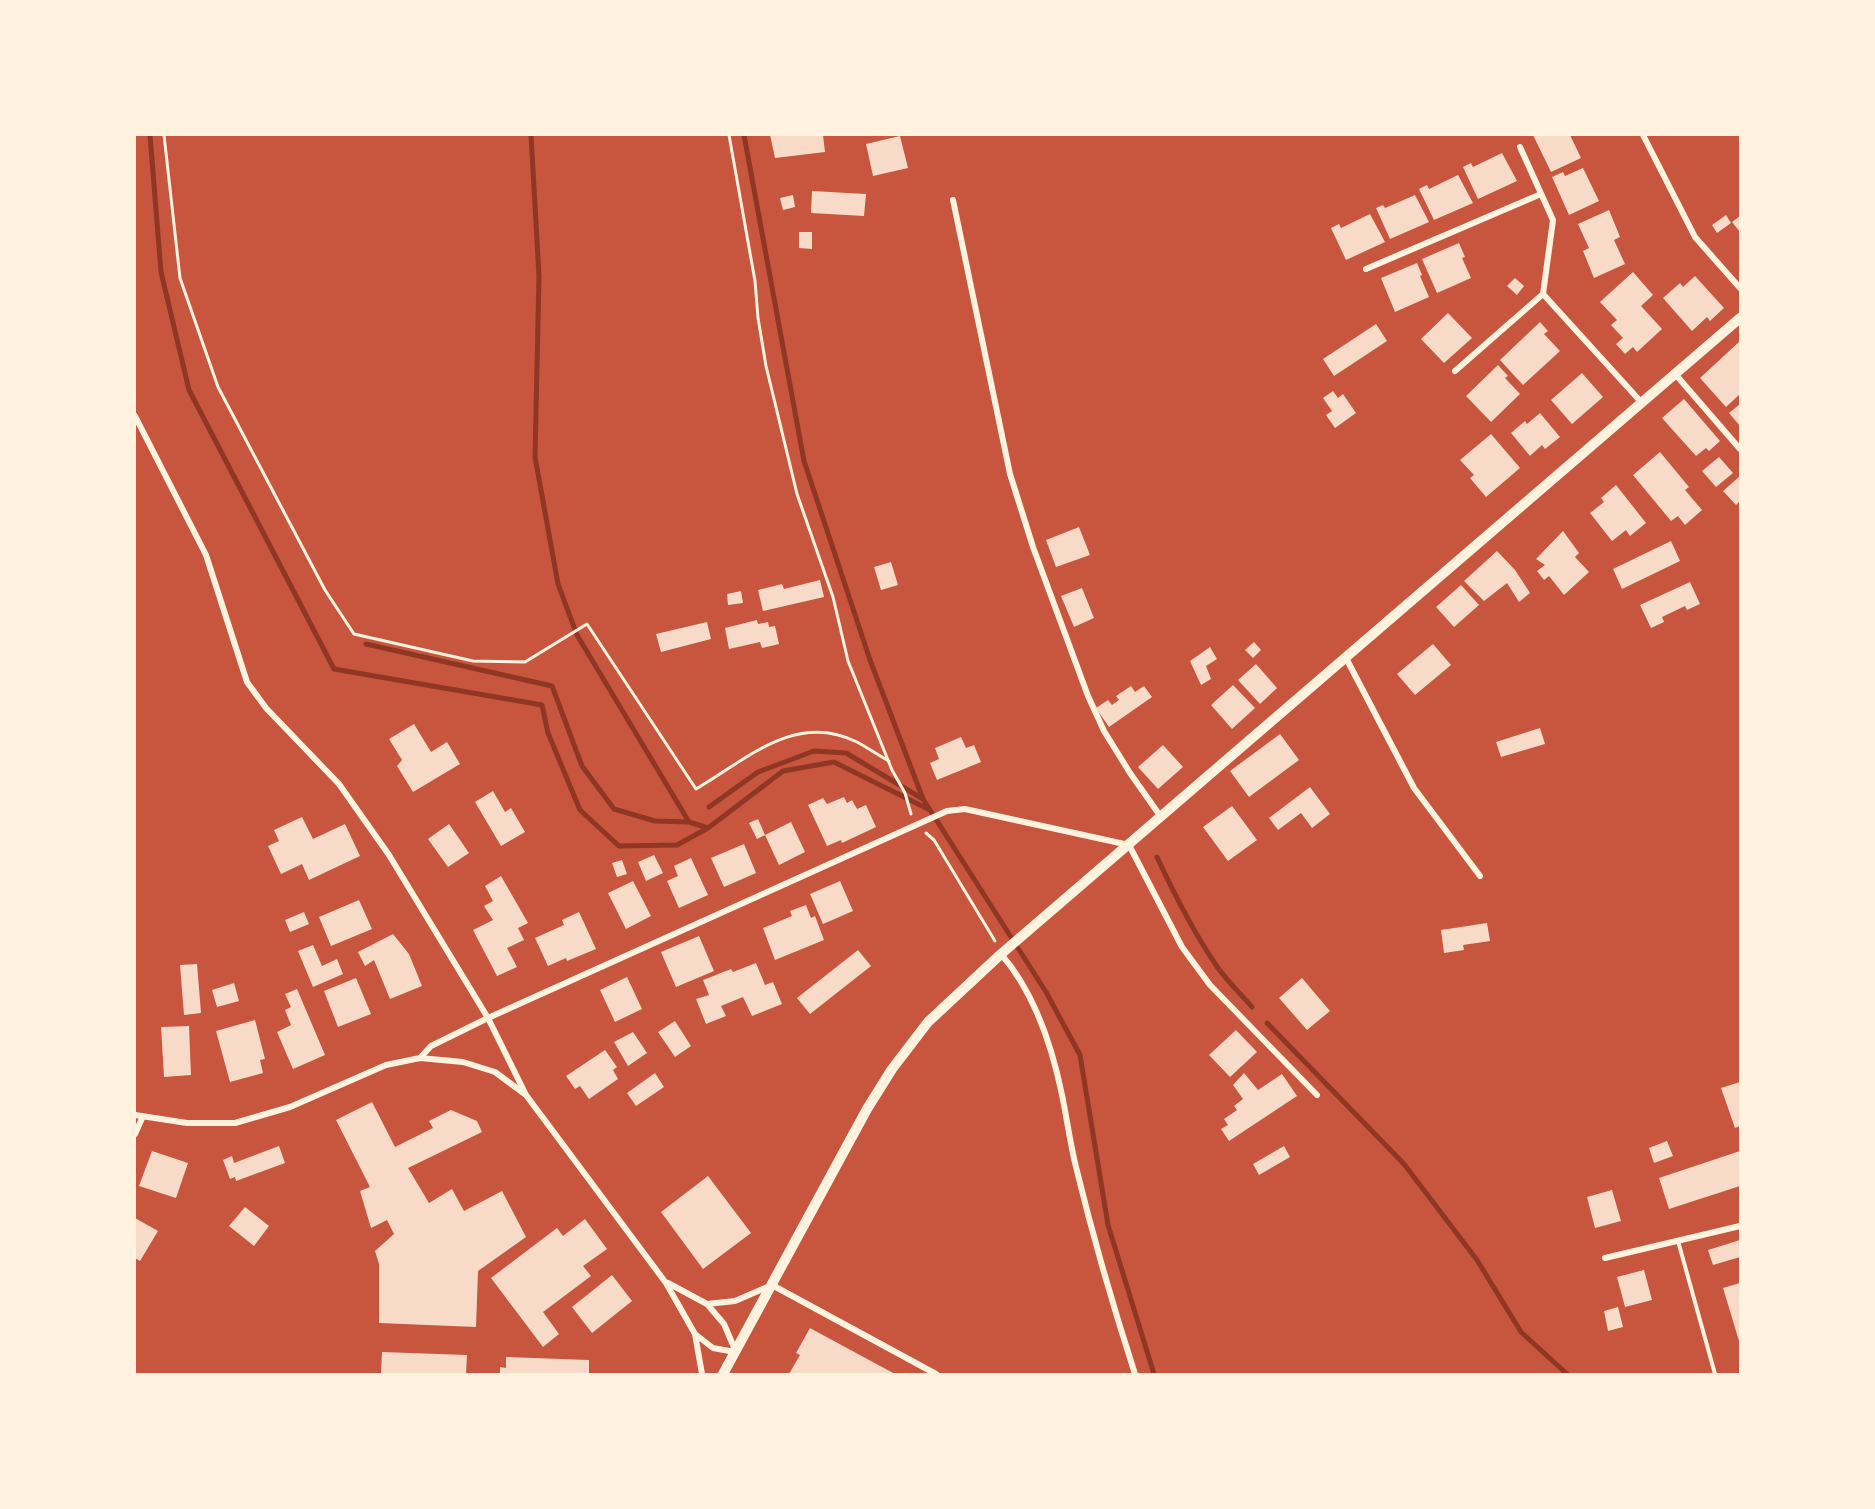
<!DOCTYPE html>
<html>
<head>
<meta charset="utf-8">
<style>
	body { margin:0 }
	#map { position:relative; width:1875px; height:1509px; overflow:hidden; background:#c8553d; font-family:"Roboto Serif",serif }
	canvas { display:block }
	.frame { position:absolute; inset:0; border:136px solid #fff3e0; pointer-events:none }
</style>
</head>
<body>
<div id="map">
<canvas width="1875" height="1509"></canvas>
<div class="frame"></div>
</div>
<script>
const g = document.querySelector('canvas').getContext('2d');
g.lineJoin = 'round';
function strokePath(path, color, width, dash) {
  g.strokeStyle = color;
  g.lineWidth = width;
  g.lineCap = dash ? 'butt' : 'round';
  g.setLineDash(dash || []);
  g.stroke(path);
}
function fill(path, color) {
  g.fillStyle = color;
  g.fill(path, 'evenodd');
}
const stream = new Path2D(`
	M150 135 161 272 189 390 334 669 542 705 548 733 580 810 619 846 677 845 708 828
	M531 135 539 276 535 457 558 584 577 635 689 822 708 828 783 771 834 762 928 809
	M744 135 804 461 870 660 923 799 1046 992 1080 1055 1108 1225 1154 1374
	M366 644 552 686 582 766 614 809 655 821 689 822
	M709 807 758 772 814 751 846 753 923 799
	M1157 857C1175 896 1194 933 1218 968 1228 982 1241 994 1252 1007
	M1267 1023 1404 1164 1477 1260 1521 1332 1567 1374`);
const building = new Path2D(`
	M770 135H823L825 152 775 158Z
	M1533 135H1570L1581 158 1551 172Z
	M900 136 908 168 873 176 866 144Z
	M1502 153 1517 181 1478 199 1463 167 1471 163 1473 167Z
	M1583 168 1599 201 1569 215 1552 177 1563 172 1565 176Z
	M1458 175 1473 203 1434 220 1419 189 1427 185 1429 189Z
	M812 191 866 194 864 216 811 213Z
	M793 195 795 207 783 210 780 198Z
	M1415 195 1429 222 1390 239 1376 208 1383 205 1385 208Z
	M1609 210 1620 237 1614 240 1625 264 1594 278 1583 251 1589 248 1578 224Z
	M1370 214 1385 242 1346 260 1331 228 1339 224 1341 228Z
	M1726 215 1731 223 1717 233 1712 225Z
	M1740 216V232L1732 222Z
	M799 232H812V249L799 248Z
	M1459 243 1465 257 1462 258 1471 278 1437 293 1422 259Z
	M1417 263 1422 275 1420 276 1429 297 1395 312 1381 278Z
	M1633 272 1653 295 1641 306 1662 329 1637 352 1633 347 1625 354 1616 344 1623 338 1611 325 1617 320 1600 302Z
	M1695 276 1724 308 1710 321 1707 317 1692 331 1663 298 1680 283 1683 287Z
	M1515 278 1524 286 1517 295 1507 286Z
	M1448 313 1472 338 1444 363 1421 339Z
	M1540 322 1548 331 1544 334 1560 351 1523 385 1500 360Z
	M1376 324 1387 341 1334 376 1323 359Z
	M1740 341V394L1726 407 1700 378Z
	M1498 365 1508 376 1505 378 1520 394 1491 422 1466 396Z
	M1582 373 1603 397 1572 424 1551 400Z
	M1333 391 1338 398 1343 394 1356 413 1335 428 1326 415 1332 411 1323 398Z
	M1684 399 1720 441 1709 451 1706 448 1696 456 1662 418Z
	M1740 404V426L1729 413Z
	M1540 413 1560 437 1545 449 1542 445 1530 456 1511 433 1525 421 1527 424Z
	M1491 434 1520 468 1486 497 1470 478 1474 475 1460 460Z
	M1660 452 1689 487 1685 490 1702 510 1685 525 1678 516 1671 521 1633 475Z
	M1719 457 1733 473 1716 487 1702 471Z
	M1740 476V501L1736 505 1723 491Z
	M1616 485 1646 523 1630 536 1626 530 1612 541 1590 513 1604 502 1601 498Z
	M1079 527 1090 555 1056 567 1046 540Z
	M1563 531 1579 553 1575 557 1589 572 1564 595 1549 576 1544 580 1537 571 1545 565 1536 559Z
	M1671 541 1680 561 1622 589 1613 569Z
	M1497 551 1515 570 1530 593 1519 602 1507 583 1484 601 1464 581Z
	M891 562 898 585 881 590 874 567Z
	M820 580 824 597 763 611 758 590 782 584 784 589Z
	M1690 582 1700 604 1687 610 1685 606 1662 617 1664 622 1651 628 1640 605Z
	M1461 585 1479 605 1454 627 1436 607Z
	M1082 588 1094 618 1074 627 1061 596Z
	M741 591 743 603 728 605 727 594Z
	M757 620 758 624 768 622 769 627 775 626 779 644 762 648 760 642 729 649 725 628Z
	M707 622 711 639 661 652 656 634Z
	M1254 642 1261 650 1253 658 1245 650Z
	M1433 644 1451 665 1415 695 1397 674Z
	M1210 647 1217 659 1206 666 1211 679 1201 685 1190 661Z
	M1256 664 1277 688 1260 704 1238 680Z
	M1233 685 1255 708 1232 729 1211 705Z
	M1131 686 1135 692 1144 686 1152 697 1109 727 1096 708 1108 700 1112 705 1119 700 1116 696Z
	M414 724 431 752 447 742 460 764 413 792 397 766 402 760 389 739Z
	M1540 728 1545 744 1501 757 1496 742Z
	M1280 734 1299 760 1249 797 1230 771Z
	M961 737 966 748 974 745 981 762 937 780 930 763 939 759 935 748Z
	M1163 745 1183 767 1158 789 1138 767Z
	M1310 787 1330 814 1312 828 1301 813 1278 830 1269 818Z
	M493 791 505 812 511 808 525 832 501 846 475 802Z
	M844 797 847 803 852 800 857 809 866 805 876 827 842 843 841 840 827 846 808 805 823 798 827 804Z
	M1232 806 1257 840 1228 861 1203 827Z
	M302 817 313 839 345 824 360 856 309 880 302 864 281 874 268 846 279 841 274 830Z
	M758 819 765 835 757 839 749 823Z
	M791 822 805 852 779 865 765 835Z
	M449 824 469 853 448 867 428 839Z
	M744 844 756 873 724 887 711 858Z
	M654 855 663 873 646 881 638 862Z
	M691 858 708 895 679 908 667 881 678 876 674 866Z
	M622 860 627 874 617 877 612 863Z
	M501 876 528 923 518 928 524 940 507 948 517 967 497 976 473 930 493 920 484 906 493 901 485 886Z
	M633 881 651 916 626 929 608 893Z
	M840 881 853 911 823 924 810 894Z
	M359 900 372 929 331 946 319 917Z
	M806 905 811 918 815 916 824 940 775 960 763 928 792 916 790 911Z
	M304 912 309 924 290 932 285 920Z
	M579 912 596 949 567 961 566 958 548 966 535 938 564 925 562 920Z
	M1487 923 1490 941 1463 945 1464 950 1444 953 1441 930Z
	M393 934 409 954 422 986 390 999 374 960 365 966 358 952Z
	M699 936 714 971 676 987 661 952Z
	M313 945 322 966 337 959 343 974 313 987 298 951Z
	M858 950 871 966 810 1014 797 998Z
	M756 963 765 985 773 982 782 1004 752 1016 743 997 721 1006 726 1016 706 1024 696 999 709 995 703 980 731 969 733 972Z
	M197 964 201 1013 184 1015 180 965Z
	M627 977 642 1009 615 1022 600 990Z
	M356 978 371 1014 338 1027 324 991Z
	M1302 978 1330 1011 1307 1030 1279 998Z
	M234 983 239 1001 217 1007 212 990Z
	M297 989 325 1055 293 1069 277 1032 291 1025 285 1010 291 1007 285 994Z
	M255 1020 265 1059 260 1060 263 1073 230 1082 216 1031Z
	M675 1021 691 1046 675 1057 658 1032Z
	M189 1026 191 1075 164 1077 161 1027Z
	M1236 1030 1257 1052 1230 1077 1209 1055Z
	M633 1032 647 1053 628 1066 614 1042Z
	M605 1050 617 1067 613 1070 618 1079 589 1099 580 1086 575 1089 566 1076Z
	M655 1073 664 1087 636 1106 627 1093Z
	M1244 1073 1258 1090 1282 1074 1297 1096 1229 1141 1221 1129 1228 1125 1224 1119 1237 1110 1234 1106 1243 1099 1233 1085Z
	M1740 1082V1126L1735 1128 1721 1088Z
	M372 1102 395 1147 433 1128 429 1121 451 1110 477 1121 482 1132 408 1168 429 1203 452 1189 464 1211 502 1191 526 1237 478 1271 476 1327 379 1323V1264L375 1251 394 1234 387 1220 371 1228 360 1191 370 1187 336 1120Z
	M1667 1141 1673 1156 1654 1163 1649 1148Z
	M279 1146 285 1163 236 1181 235 1177 230 1179 223 1160 232 1156 234 1163Z
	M1284 1146 1290 1157 1259 1175 1253 1164Z
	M152 1151 188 1163 176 1198 139 1186Z
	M1740 1151V1186L1669 1209 1659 1178Z
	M708 1176 751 1233 703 1269 661 1212Z
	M1612 1190 1621 1221 1595 1228 1587 1197Z
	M245 1207 269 1226 254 1246 229 1226Z
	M135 1218 158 1231 140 1261 135 1258Z
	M585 1219 607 1249 583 1266 591 1276 543 1312 559 1334 543 1347 491 1278 557 1228 563 1236Z
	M1740 1240V1257L1713 1265 1708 1250Z
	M1644 1270 1652 1300 1625 1307 1617 1277Z
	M612 1275 632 1301 592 1333 572 1307Z
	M1740 1283V1341H1739L1723 1288Z
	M1618 1307 1623 1327 1608 1331 1604 1311Z
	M810 1328 845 1347 895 1374H789L800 1355 796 1353Z
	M382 1352 467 1355 466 1374H381Z
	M506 1357 589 1360V1374H500V1367L506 1368Z`);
const path = new Path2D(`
	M164 135 180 278 218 387 325 590 354 634 473 661 525 662 587 624 696 789C746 760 795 711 857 742 868 748 878 755 889 761
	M729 135 755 281 758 318 766 366 797 494 833 597 848 661 892 770 905 793 911 814
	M926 833 934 840 995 941`);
const service = new Path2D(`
	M1678 1241 1715 1374`);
const minor = new Path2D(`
	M1643 135 1695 237 1740 288
	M1520 147 1553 220 1543 294 1642 403
	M953 200 1010 474 1033 547 1088 696 1104 731 1130 773 1161 817
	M1366 269 1541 194
	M1455 371 1543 294
	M1676 375 1740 449
	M135 416 206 555 247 682 266 708 339 784 389 855 488 1018 526 1095
	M1346 658 1414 788 1480 876
	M1001 954C1034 992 1052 1046 1062 1095 1067 1119 1070 1143 1076 1167 1093 1237 1113 1306 1135 1374
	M420 1058 431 1046 488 1018 947 811 965 809 1129 845 1182 947 1210 985 1317 1095
	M135 1115 187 1123H235L290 1107 386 1065 420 1058 463 1062 495 1072 526 1095 666 1283 695 1334 702 1374
	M135 1134 143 1116
	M1605 1258 1740 1226
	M668 1283 707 1304 724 1324 736 1352
	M707 1304 735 1301 772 1285 936 1374
	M695 1334 713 1348 735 1352`);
const tertiary = new Path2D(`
	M723 1374 867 1109 892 1069 928 1022 1001 954 1740 318`);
strokePath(stream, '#8f3625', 5);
fill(building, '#f7dbc8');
strokePath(path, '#fff3e0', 3);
strokePath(service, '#fff3e0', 4);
strokePath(minor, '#fff3e0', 6);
strokePath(tertiary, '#fff3e0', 10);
</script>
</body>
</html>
